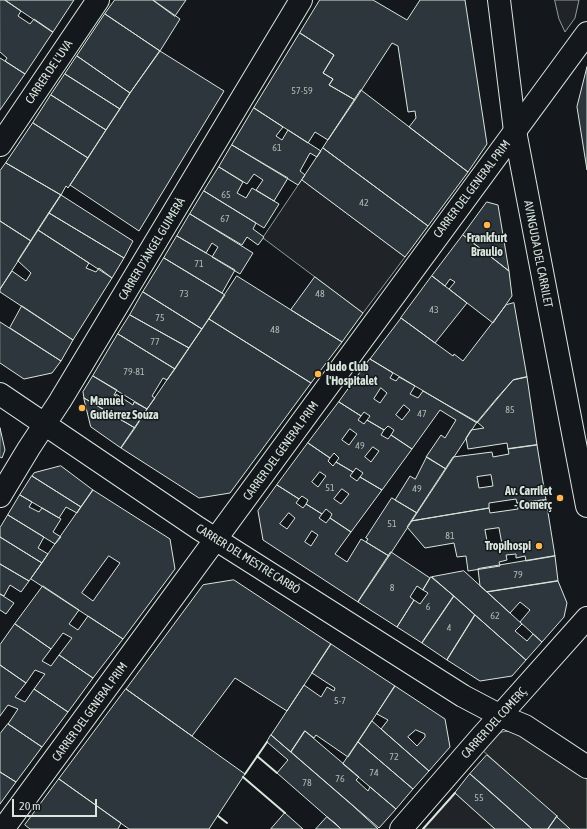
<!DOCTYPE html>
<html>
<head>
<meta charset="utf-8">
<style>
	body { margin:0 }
	#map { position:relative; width:587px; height:829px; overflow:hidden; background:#14181c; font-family:"Asap Condensed",sans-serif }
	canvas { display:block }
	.scale { position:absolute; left:12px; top:799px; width:85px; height:18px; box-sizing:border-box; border:2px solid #d8e6dc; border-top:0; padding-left:5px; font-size:12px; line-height:14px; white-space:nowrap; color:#d8e6dc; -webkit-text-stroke:3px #14181c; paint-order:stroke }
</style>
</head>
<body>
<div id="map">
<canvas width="587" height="829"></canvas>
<div class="scale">20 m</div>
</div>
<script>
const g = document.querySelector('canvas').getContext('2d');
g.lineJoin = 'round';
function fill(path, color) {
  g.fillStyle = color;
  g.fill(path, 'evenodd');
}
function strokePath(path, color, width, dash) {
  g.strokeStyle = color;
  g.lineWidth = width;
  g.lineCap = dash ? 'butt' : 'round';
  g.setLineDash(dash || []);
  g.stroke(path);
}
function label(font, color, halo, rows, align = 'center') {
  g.font = font + ' "Asap Condensed",sans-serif';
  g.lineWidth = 3;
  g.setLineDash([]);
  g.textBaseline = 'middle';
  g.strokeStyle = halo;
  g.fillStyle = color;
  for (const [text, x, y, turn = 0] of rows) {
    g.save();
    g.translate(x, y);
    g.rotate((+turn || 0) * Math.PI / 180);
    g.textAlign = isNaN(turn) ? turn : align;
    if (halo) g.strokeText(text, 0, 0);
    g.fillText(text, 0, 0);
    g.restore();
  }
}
const green = new Path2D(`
	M555 0H579L575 18 565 32 559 19Z
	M302 180 405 257 363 313 263 238Z
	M455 793 495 829H423Z`);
const parking = new Path2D(`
	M511 731 519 733 587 777V829H570L481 749 493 736 502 732Z`);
const building = new Path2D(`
	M0 0H5L21 11 18 16 30 24 34 19 53 32 25 74 5 61 7 58 0 52Z
	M5 0H74L53 32Z
	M115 0H153L180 19 160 51 105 14Z
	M153 0H186L175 16Z
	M320 0H373L407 20 420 0H465L487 144 468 172 409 127 416 118 415 111 408 112 398 46 392 43 355 100 329 85 333 79 323 73 334 55 300 33Z
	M105 14 160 51 130 93 77 56Z
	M300 33 334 55 323 73 333 79 329 85 355 100 328 140 315 132 308 143 254 108Z
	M160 51 224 91 139 231 70 185 130 93Z
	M77 56 130 93 120 109 65 74Z
	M0 58 25 74 0 110Z
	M587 67V170L577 107Z
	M65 74 120 109 106 130 51 95Z
	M361 90 468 172 428 226 323 148Z
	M51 95 106 130 88 158 33 123Z
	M254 108 283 127 276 136 282 140 288 130 321 151 317 157 310 153 300 171 305 175 298 185 232 145Z
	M33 123 88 158 68 188 66 186 61 195 6 163Z
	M232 145 288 178 274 201 256 190 263 180 254 174 247 184 219 167Z
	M323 148 428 226 405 257 302 180Z
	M6 163 61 195 31 241 0 221V171Z
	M219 167 243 182 237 193 246 198 252 188 279 204 264 228 204 191Z
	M204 191 256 223 253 229 264 237 258 245 247 237 242 245 190 214Z
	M61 195 133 241 124 258 49 213Z
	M487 202 498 205 509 271 463 235Z
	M49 213 124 258 112 278 38 230Z
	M190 214 253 253 240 274 212 257 218 247 212 243 206 253 177 236Z
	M0 221 31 241 0 289Z
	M38 230 89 263 86 268 96 272 99 268 112 278 73 340 0 292V289L12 271 26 281 31 273 18 261Z
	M463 235 509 271 512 296 493 323 449 289 455 282 450 279 445 286 432 276Z
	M177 236 235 270 222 293 164 258Z
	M164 258 225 295 202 329 143 292Z
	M237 276 342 342 311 383 209 319Z
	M432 276 467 303 435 343 401 318Z
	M315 277 363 313 342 342 291 310Z
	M143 292 202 329 189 348 130 315Z
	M514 303 527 377 513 380 477 423 370 359 401 318 453 356 454 354 463 361 506 305Z
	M22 306 73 340 61 361 10 328Z
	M130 315 189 348 175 369 118 334Z
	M209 319 311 383 230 493 199 498 121 448Z
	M0 322 61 361 52 373 24 379 0 363Z
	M118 334 175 369 167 380 163 378 152 396 155 398 147 409 93 376Z
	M370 359 393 373 390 378 396 381 399 377 415 386 410 394 418 398 423 391 477 422 446 469 426 457 441 435 445 438 456 420 440 410 412 449 391 435 394 430 388 426 384 430 367 420 370 416 364 412 361 416 339 402ZM381 388 387 393 380 403 374 399ZM404 405 410 410 402 420 396 415Z
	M93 376 117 390 114 395 116 396V394L133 405 134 402 147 409 135 428 84 398 83 392Z
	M527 377 537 445 508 449 507 443 468 449 466 438 471 430 484 428 477 422 497 398 513 380Z
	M84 398 135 428 121 448 91 427Z
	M339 402 361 416 358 420 364 424 367 420 384 430 381 435 388 439 391 435 412 449 382 490 360 477 363 473 356 468 353 472 336 462 339 458 334 453 330 458 308 443ZM350 429 357 434 349 445 342 440ZM373 447 379 451 371 462 365 457Z
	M0 428 5 450 2 458 0 457Z
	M308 443 330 458 328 461 333 466 336 462 353 472 350 476 357 481 360 477 382 490 351 532 330 518 332 514 326 509 322 514 306 504 308 500 302 496 299 499 277 485ZM320 472 326 476 318 487 312 482ZM342 489 349 494 341 504 334 499Z
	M537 445 546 500 517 503 516 499 489 503V508L411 521 453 457 492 452 493 457 509 454 508 449ZM491 475 493 486 479 488 477 477Z
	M427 457 446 469 417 513 395 500 410 476 415 479Z
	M61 466 93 490 81 507 32 476 34 473Z
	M32 476 81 507 77 513 66 507 59 518 20 495Z
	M277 485 299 499 296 503 303 508 306 504 322 514 319 518 326 523 330 518 351 532 335 554 347 562 361 539 389 556 358 602 263 540 258 511ZM289 513 295 518 287 529 280 524ZM312 531 318 535 311 546 305 542Z
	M93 490 170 539 175 569 123 639 31 579ZM109 556 120 563 93 601 82 593Z
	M20 495 32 502 29 507 39 512 42 508 61 519 53 532 61 537 55 544 8 515Z
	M392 498 417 513 389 556 366 542 368 539 366 538Z
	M546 500 555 556 526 561 525 556 516 558V554L506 555 507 560 499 562 500 566 468 571 466 556 457 557 454 543 425 548 407 527 411 521 489 508 490 513 518 509 517 503ZM499 528 502 544 488 546 485 530Z
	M8 515 44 537 38 548 48 554 42 563 0 537V528Z
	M0 537 42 563 29 581 0 564Z
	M391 552 430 578 423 590 417 586 410 597 414 600 397 627 358 602Z
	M555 556 558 581 487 592 480 586 478 569Z
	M0 564 29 581 21 592 10 585 4 596 0 594Z
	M464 571 522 624 515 631 527 641 533 634 542 642 526 660 432 577Z
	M431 577 454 596 422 643 397 627 414 600 420 604 428 593 423 590Z
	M234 580 331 644 287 711 235 678 192 736 126 689 203 585Z
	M558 581 567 603 564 617 542 642 520 622 530 610 520 602 510 613 487 592Z
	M43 586 79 610 69 624 78 630 88 616 123 639 93 678 59 655 72 638 63 633 51 649 15 624Z
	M0 594 14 603 6 614 0 610Z
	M454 596 475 615 447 660 422 643Z
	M475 615 526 660 512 676 480 681 447 660Z
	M15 624 51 649 42 661 51 666 59 655 93 678 68 712 34 689 45 674 35 670 26 683 0 665V645Z
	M331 644 395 686 348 757 316 735 314 738 305 731 291 752 271 735 304 685 321 697 327 687 334 691 335 688 312 673Z
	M0 665 26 683 15 697 25 702 34 689 68 712 42 747 8 724 18 709 8 705 0 716Z
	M395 686 445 719 450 747 429 771 381 729 388 720 377 714ZM416 730 425 734V737L417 746 408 737Z
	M126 689 245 774 209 829H129L59 779Z
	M372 721 429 771 413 789 358 742Z
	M8 724 42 747 16 782 0 772V734Z
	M305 731 359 777 356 780 368 791 370 787 396 809 379 828 291 752Z
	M271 735 352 805 378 829H341L277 773 288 760 267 742Z
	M358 742 413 789 396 809 343 764Z
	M487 755 557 816 548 829H532L470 774Z
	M0 772 16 782 0 804Z
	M470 774 483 785 532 829H495L466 803 455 793Z
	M59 779 121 823 118 829H30L25 825Z
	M285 813 303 829H271Z
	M557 816V817L570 829H548Z
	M327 817 335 823 341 829H316Z`);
const street = new Path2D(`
	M0 145 98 0
	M0 394 198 528 463 696 501 716 525 726 587 767
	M0 496 29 448 60 401 301 0
	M3 829 587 33
	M401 829 480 738 587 618`);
const secondary = new Path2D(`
	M499 0 515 131 587 506`);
const wall = new Path2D(`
	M257 756 277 773
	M245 774 267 742
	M243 777 285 813
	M218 816 227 823
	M423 829 455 793`);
const markers = [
	[487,225,4,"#ffb74d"],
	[318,374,4,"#ffb74d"],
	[82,408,4,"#ffb74d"],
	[560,498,4,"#ffb74d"],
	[539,546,4,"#ffb74d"]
];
const numberNames = [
	["57-59",302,91],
	["61",277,148],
	["65",226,195],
	["42",364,203],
	["67",225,219],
	["71",199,264],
	["73",184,294],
	["48",320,294],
	["43",434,310],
	["75",160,318],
	["48",275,330],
	["77",155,342],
	["79-81",134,372],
	["85",510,410],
	["47",422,414],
	["49",360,446],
	["51",330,488],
	["49",417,489],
	["51",392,524],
	["81",450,536],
	["79",518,575],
	["8",392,588],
	["6",428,607],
	["62",495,616],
	["4",449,628],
	["5-7",340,701],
	["72",394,757],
	["74",374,773],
	["76",340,779],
	["78",307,783],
	["55",479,798]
];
const streetNames = [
	["CARRER DE L'UVA",49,72,-56],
	["CARRER DEL GENERAL PRIM",472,189,-53],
	["CARRER D'ÀNGEL GUIMERÀ",152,249,-59],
	["AVINGUDA DEL CARRILET",538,254,79],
	["CARRER DEL GENERAL PRIM",281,451,-54],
	["CARRER DEL MESTRE CARBÓ",248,559,32],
	["CARRER DEL GENERAL PRIM",90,712,-54],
	["CARRER DEL COMERÇ",494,723,-48]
];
const poiNames = [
	["Frankfurt",487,238,"center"],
	["Braulio",487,252,"center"],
	["Judo Club",326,367],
	["l'Hospitalet",326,381],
	["Manuel",90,401],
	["Gutiérrez Souza",90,415],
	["Av. Carrilet",552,491,"right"],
	["- Comerç",552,505,"right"],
	["Tropihospi",531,546,"right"]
];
fill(green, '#202428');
strokePath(green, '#939e99', 1);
fill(parking, '#24282b');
strokePath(parking, '#939e99', 1);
fill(building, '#2c363c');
strokePath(building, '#d8e6dc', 1);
strokePath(street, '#d8e6dc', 24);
strokePath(secondary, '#d8e6dc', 24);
strokePath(street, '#14181c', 22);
strokePath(secondary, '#14181c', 22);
strokePath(wall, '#d8e6dc', 2);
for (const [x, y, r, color] of markers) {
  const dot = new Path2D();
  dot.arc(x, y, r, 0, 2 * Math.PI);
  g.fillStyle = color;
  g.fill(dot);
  strokePath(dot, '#14181c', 1.5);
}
label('10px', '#adbab4', null, numberNames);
label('12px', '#d8e6dc', '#14181c', streetNames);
label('bold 12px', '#d8e6dc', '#14181c', poiNames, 'left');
</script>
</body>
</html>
